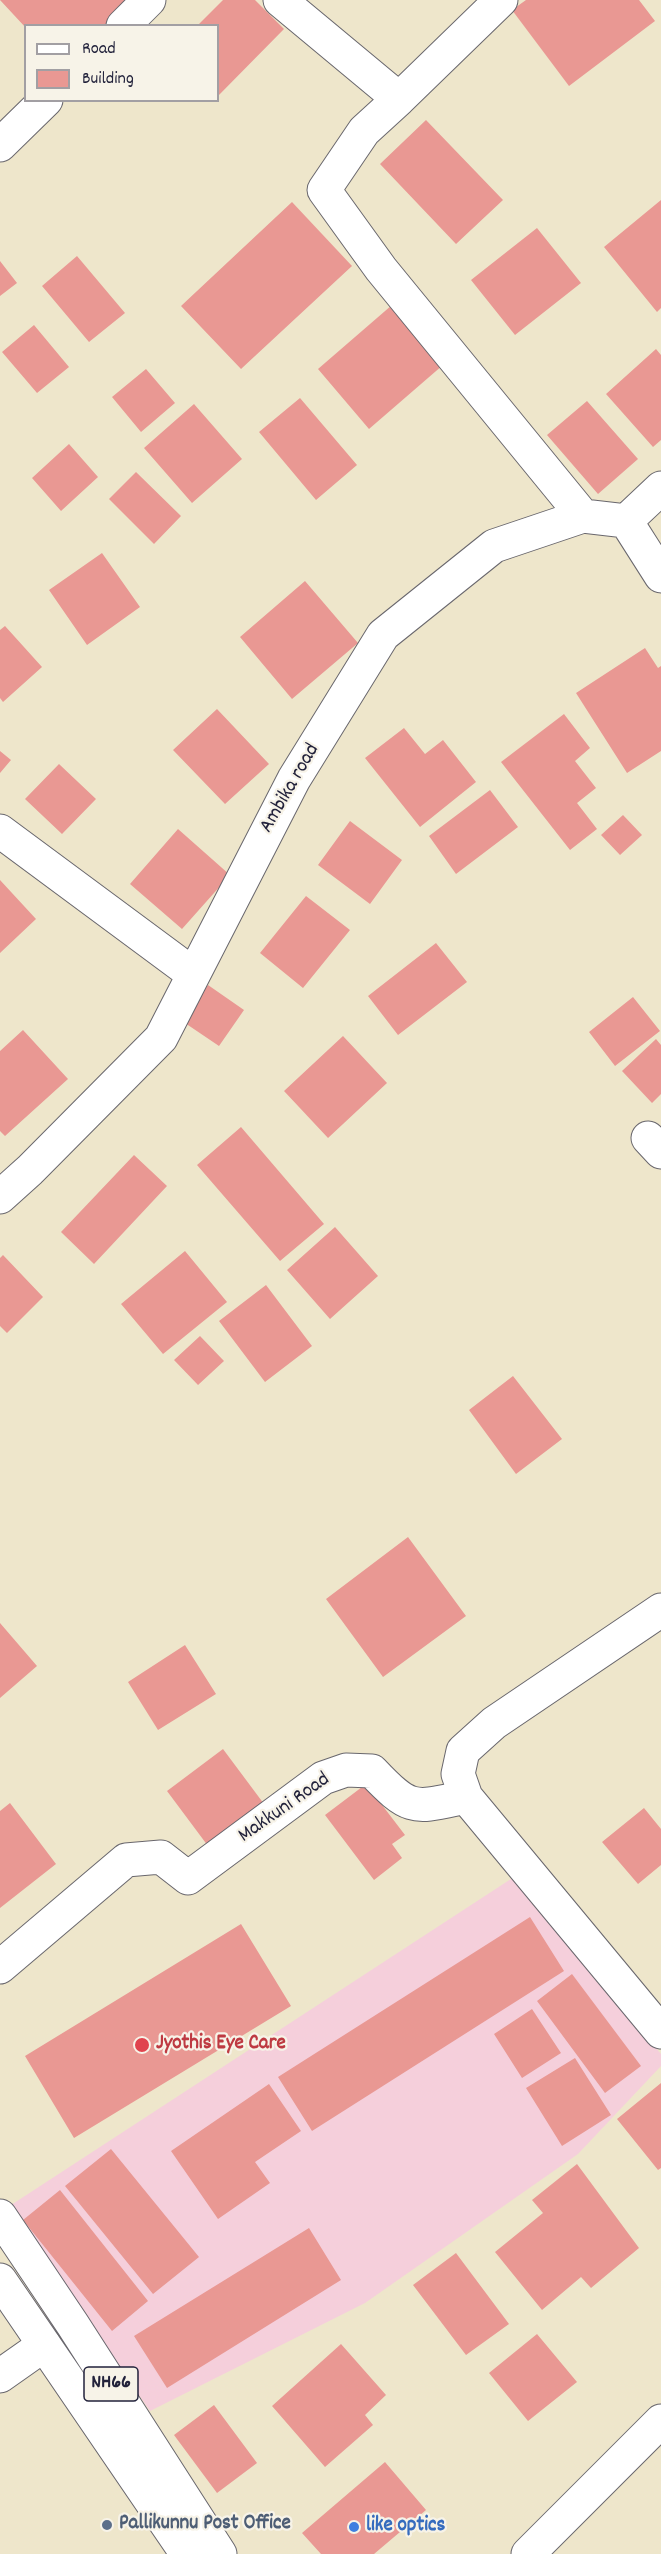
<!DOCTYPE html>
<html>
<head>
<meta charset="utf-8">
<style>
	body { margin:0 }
	#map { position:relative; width:661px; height:2554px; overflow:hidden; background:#eee6cb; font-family:Dekko,sans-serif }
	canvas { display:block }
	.legend { position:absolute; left:24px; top:24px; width:195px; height:78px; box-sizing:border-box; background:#f7f3e8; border:2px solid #a29fa3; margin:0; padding:8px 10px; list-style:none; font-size:18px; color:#22223b }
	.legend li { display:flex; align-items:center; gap:12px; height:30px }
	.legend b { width:30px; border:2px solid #a29fa3 }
</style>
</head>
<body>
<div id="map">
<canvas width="661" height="2554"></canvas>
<ul class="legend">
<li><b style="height:8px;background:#fff"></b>Road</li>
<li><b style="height:16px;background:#e99893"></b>Building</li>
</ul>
</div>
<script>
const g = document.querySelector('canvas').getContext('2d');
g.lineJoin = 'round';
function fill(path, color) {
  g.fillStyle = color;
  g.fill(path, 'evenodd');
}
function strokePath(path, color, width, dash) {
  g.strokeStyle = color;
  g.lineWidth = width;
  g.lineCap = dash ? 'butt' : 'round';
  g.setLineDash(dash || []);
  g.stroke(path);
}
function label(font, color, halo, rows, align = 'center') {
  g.font = font + ' Dekko,sans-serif';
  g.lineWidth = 4.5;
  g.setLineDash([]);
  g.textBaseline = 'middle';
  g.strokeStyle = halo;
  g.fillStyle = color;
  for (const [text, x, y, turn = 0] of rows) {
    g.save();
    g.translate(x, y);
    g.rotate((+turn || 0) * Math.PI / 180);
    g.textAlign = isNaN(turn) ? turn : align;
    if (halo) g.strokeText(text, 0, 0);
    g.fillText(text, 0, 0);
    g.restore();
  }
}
const built = new Path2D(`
	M514 1877 661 2054V2066L578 2154 365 2303 150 2411 8 2207Z`);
const building = new Path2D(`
	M0 0H131L104 26H26V28Z
	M223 0H255L284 29 218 96V26H197Z
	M526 0H639L655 21 569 86 512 10Z
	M426 120 503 200 456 244 380 164Z
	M661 200V308L657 312 604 247Z
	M292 202 352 266 241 369 181 306Z
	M537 228 581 283 515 335 471 280Z
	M77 256 125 313 89 342 42 286Z
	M0 261 17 283 0 296Z
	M392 305 443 365 369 429 318 369Z
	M34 325 69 367 37 393 2 352Z
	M656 349 661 355V440L653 447 606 394Z
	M146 369 175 403 141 432 112 397Z
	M300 398 357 465 316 500 259 432Z
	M587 401 638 459 598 494 547 435Z
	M194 404 242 459 192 503 144 448Z
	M69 444 98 477 61 511 32 478Z
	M136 472 181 516 154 544 109 499Z
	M102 553 140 607 87 645 49 590Z
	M305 581 358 643 292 699 240 637Z
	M5 626 42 667 3 702 0 698V630Z
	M645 648 658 668 661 666V751L627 773 576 693Z
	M217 709 269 764 225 804 173 750Z
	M564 714 590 748 575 761 596 788 577 803 597 829 570 850 501 762Z
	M404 728 425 754 443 740 476 782 420 827 365 758Z
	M0 751 11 760 0 773Z
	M59 764 96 799 62 834 25 799Z
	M490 790 518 827 456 874 429 836Z
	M623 815 642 835 620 855 601 835Z
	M350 821 402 860 370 904 318 865Z
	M178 829 230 875 182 929 130 884Z
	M0 880 36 919 0 953Z
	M306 896 350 930 303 988 260 953Z
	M436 943 467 982 398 1035 368 996Z
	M208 985 244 1010 219 1046 182 1021Z
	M633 997 660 1031 615 1066 589 1032Z
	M23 1030 68 1079 5 1136 0 1131V1051Z
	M343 1036 387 1083 328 1138 284 1091Z
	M656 1039 661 1045V1094L652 1103 622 1071Z
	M241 1127 324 1224 280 1261 197 1165Z
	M134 1155 167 1186 94 1264 61 1232Z
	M335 1227 378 1276 330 1319 287 1270Z
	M185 1251 227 1302 163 1354 121 1304Z
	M3 1255 43 1297 7 1333 0 1326V1258Z
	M266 1285 312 1346 265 1382 219 1321Z
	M200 1336 224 1361 198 1385 174 1360Z
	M513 1376 562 1439 516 1474 469 1410Z
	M408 1537 466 1616 383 1677 326 1599Z
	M0 1623 37 1666 0 1698Z
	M185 1645 216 1694 158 1730 128 1682Z
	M223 1749 264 1804 208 1846 167 1791Z
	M366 1784 405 1835 392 1844 402 1858 374 1880 325 1815Z
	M10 1803 56 1864 0 1908V1811Z
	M644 1808 661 1829V1865L638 1884 602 1842Z
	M530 1917 564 1971 312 2131 278 2077Z
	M241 1924 291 2006 74 2138 25 2056Z
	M572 1974 641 2066 605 2093 537 2001Z
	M532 2009 561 2053 522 2078 494 2034Z
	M575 2058 611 2115 562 2146 526 2088Z
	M661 2083V2168L658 2170 617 2119Z
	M269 2084 301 2131 255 2162 270 2183 218 2219 171 2151Z
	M111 2149 199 2257 153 2294 65 2186Z
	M577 2164 639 2248 591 2288 581 2277 542 2310 495 2252 543 2213 532 2200Z
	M60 2190 148 2301 112 2331 23 2220Z
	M309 2228 341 2280 167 2388 134 2336Z
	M456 2253 509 2324 466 2355 413 2285Z
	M537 2334 577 2382 528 2421 489 2373Z
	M341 2344 386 2395 365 2415 373 2425 325 2467 272 2406Z
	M214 2405 257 2463 217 2493 174 2435Z
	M385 2462 426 2510 374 2554H321L302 2533Z`);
const street = new Path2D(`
	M280 0 399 99 501 0
	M123 26 149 0
	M399 99 364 131 324 190 381 269 583 516
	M0 145 46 100
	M626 521 661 576
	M0 831 193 974
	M648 1138 661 1152
	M0 1197 30 1170 161 1038 294 779 383 635 494 546 583 516 626 521 661 488
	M466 1797 661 2032
	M0 1967 126 1860 161 1857 188 1878 323 1778 346 1770 372 1771C411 1812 413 1808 466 1797L458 1774 463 1751 494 1723 661 1610
	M0 2376 44 2345
	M528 2554 661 2421`);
const highway = new Path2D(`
	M0 2216 73 2325 220 2554
	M0 2280 187 2554`);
const markers = [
	[142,2045,8,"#e0444e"],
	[107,2525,6,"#5c6f8a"],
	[354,2527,6,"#3f7fe0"]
];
const shields = [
	[111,2384,54]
];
const shieldNames = [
	["NH66",111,2384]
];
const streetNames = [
	["Ambika road",291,789,-60],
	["Makkuni Road",285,1809,-35]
];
const healthNames = [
	["Jyothis Eye Care",156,2045]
];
const serviceNames = [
	["Pallikunnu Post Office",119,2525]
];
const shopNames = [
	["like optics",366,2527]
];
fill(built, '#f5cfdb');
fill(building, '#e99893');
strokePath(street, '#69676d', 35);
strokePath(highway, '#69676d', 35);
strokePath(street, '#fff', 33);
strokePath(highway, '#fff', 33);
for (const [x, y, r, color] of markers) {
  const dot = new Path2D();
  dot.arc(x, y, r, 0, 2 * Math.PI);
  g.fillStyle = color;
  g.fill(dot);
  strokePath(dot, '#f7f3e8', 2);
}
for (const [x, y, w] of shields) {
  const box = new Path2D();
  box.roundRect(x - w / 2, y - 17, w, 34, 4.5);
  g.fillStyle = '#f7f3e8';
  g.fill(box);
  strokePath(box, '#22223b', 1.5);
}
label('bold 20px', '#22223b', null, shieldNames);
label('21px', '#22223b', '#f7f3e8', streetNames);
label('bold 21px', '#be3a42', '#f7f3e8', healthNames, 'left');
label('bold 21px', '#4e5e75', '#f7f3e8', serviceNames, 'left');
label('bold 21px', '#366cbe', '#f7f3e8', shopNames, 'left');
</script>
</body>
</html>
